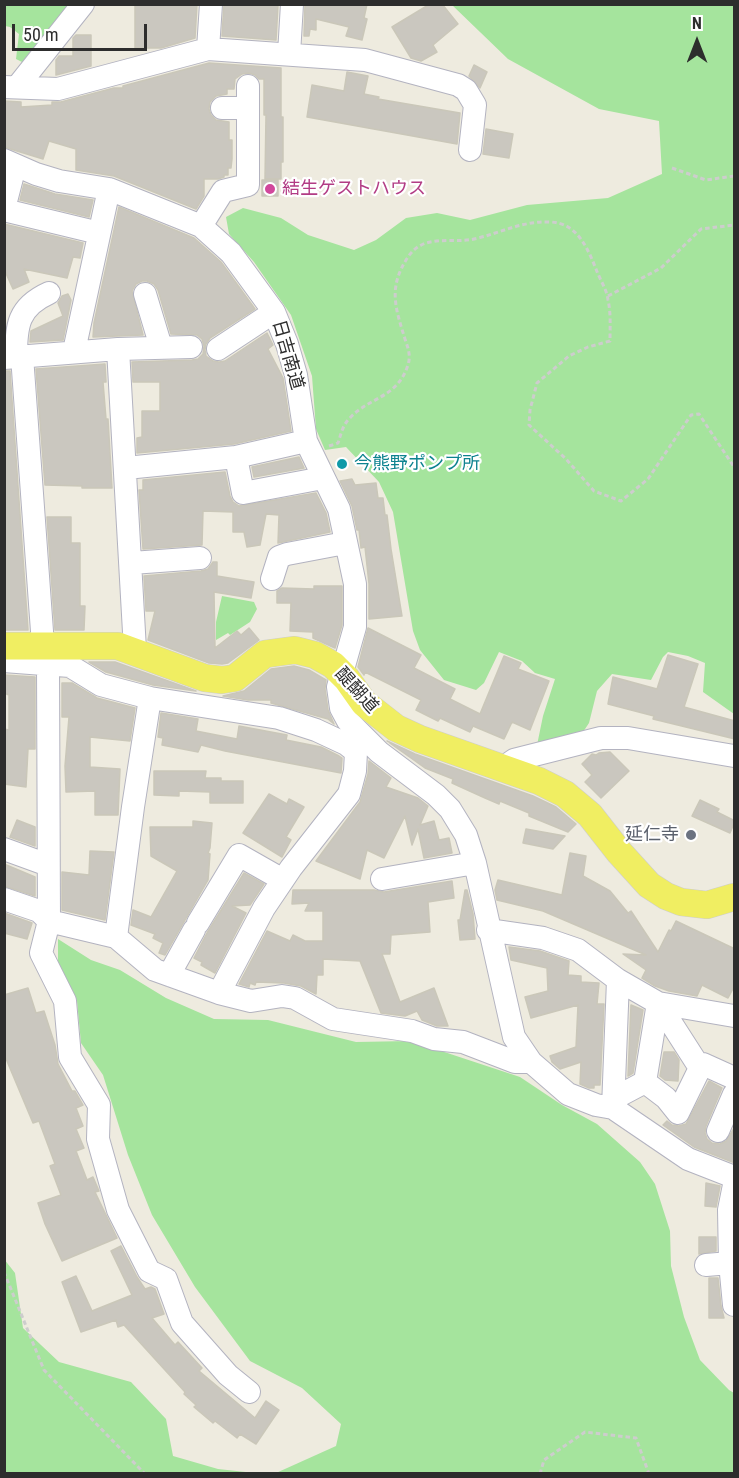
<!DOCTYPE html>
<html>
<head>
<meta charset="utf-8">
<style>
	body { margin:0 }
	#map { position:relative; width:739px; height:1478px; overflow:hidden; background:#eeebdf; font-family:"Roboto Condensed",sans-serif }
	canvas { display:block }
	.frame { position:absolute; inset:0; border:6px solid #2d2d2d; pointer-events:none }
	.north { position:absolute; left:667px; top:12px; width:60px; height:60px; -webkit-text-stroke:4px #fff; paint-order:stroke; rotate:0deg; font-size:16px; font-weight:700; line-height:24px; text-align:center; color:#2d2d2d }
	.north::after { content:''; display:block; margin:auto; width:21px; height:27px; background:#2d2d2d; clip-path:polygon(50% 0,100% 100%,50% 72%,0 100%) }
	.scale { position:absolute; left:12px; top:24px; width:135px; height:27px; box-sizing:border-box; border:3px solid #2d2d2d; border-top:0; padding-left:8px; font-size:18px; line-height:21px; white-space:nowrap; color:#2d2d2d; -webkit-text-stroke:4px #fff; paint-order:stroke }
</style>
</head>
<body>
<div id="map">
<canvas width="739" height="1478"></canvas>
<div class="frame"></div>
<div class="north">N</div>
<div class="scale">50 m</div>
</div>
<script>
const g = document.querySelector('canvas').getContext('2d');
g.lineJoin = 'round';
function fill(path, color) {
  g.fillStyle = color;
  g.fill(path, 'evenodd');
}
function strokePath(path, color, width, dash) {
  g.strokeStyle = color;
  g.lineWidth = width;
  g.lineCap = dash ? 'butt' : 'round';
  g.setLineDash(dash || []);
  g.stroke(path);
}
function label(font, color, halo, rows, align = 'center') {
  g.font = font + ' "Roboto Condensed","Noto Sans JP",sans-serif';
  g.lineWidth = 4.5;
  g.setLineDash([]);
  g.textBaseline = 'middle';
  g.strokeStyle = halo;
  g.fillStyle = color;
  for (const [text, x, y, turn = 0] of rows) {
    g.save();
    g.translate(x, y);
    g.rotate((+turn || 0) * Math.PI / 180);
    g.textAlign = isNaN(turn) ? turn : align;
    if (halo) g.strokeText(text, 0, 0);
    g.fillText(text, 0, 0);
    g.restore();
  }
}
const green = new Path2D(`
	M5 5H73L24 63 16 59 19 34 10 27 5 26Z
	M452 5H734V714L703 692 705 663 688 656 668 652 663 657 651 680 612 674 597 691 589 723 577 741 536 750 543 716 555 679 535 673 522 661 499 652 484 683 476 690 444 680 420 650 413 631 393 512 379 482 346 447 325 450 316 429 312 376 291 315 254 262 229 234 226 217 243 208 281 218 308 235 354 250 376 240 406 218 437 213 470 220 527 205 608 198 662 174 659 121 599 109 508 59Z
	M222 596 254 602 257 609 250 622 230 635 228 633 216 640V622Z
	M58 939 91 960 120 970 166 998 214 1019 268 1020 356 1042 411 1041 520 1077 562 1105 597 1124 640 1162 655 1184 670 1231 671 1266 684 1317 700 1360 729 1390 734 1393V1473H276L336 1446 341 1424 302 1388 250 1361 195 1287 152 1215 128 1155 103 1075 81 1043 77 1001 58 964Z
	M4 1259 15 1273 23 1328 59 1362 131 1382 166 1419 173 1456 218 1469 255 1473H5Z`);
const building = new Path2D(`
	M135 4H197L195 38 161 48H135Z
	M224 4 278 5 276 40 222 36Z
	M305 4H367L364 18 367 19 362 40 346 36 349 27 316 19V30L310 29 309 36H304Z
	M430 4H442L458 24 433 45 437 52 421 61 411 58 392 27Z
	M76 35H91V66L56 75V60L59 56H73V38Z
	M209 63 281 68V117H283V162H281V179H265L266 115H264V79H259L255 75 249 73 242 74 235 79 234 89H227V94L216 96 210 102 209 109 211 115 216 120 229 122V140H232V159L231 168H228V175H224V177L218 179H204V196L196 209 114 176 76 170V149L49 141 43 159 4 147V101L21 102V107L52 105V102H61L114 88H123V86Z
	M474 65 487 72 480 88 469 76Z
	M347 72 368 76 364 94 379 97 378 99 460 113 457 144 307 117 312 85 344 91Z
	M486 129 513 134 509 158 483 154Z
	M262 180H278V196H262Z
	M24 184 55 194 93 200 89 217 20 200Z
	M119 207 194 238 221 262 255 309 210 338 206 344 205 350 206 356 213 361 219 362 225 361 267 333 273 345 268 349 283 378 291 431 234 444 137 453V438L142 437V411H160V382H133L132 362 192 360 198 359 203 354 204 346 202 339 197 335 171 334 158 290 154 284 147 281H142L136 284 132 291 143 335 93 337 94 323Z
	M4 224 83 243 80 258 73 257 67 278 24 269 29 282 13 289 4 269Z
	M68 294 71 300 63 340 30 342 31 331 63 316 58 303 62 296Z
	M105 364 106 382H103L106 419H108L112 488H82V486L45 485 36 369Z
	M4 371H10L28 630H4Z
	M299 457 304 468 254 477 252 467Z
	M225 472 230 496 233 502 239 506 316 493 326 513 330 532 278 543 279 515 266 514 260 545 247 547 244 532H233V512L203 511 202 545 143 549 139 490H143V480Z
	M352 479 355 485 376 483 378 498H383L385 515H387L391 549 402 616 369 619V584L365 547 361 548 359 530H357L352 506 340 481Z
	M47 517H71V543H80V606H85L84 630H55Z
	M213 562H217V576L254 582 251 598 214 592 215 648 237 631 241 635 249 628 259 640 228 663 222 664 209 663 148 640 155 611H146L144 576 201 571 208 569Z
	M314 586H342V625L335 648 313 638V632L290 631 291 603H277V591L282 588 314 589Z
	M368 628 421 655 414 668 455 689 450 699 480 714 504 656 521 663 518 669 549 681 530 730 512 722 504 739 473 726 470 732 440 718 438 721 416 710 421 700 365 672 364 675 358 667Z
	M668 655 698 664 684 707 735 721V739L653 719 654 716 608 704 613 677 657 689Z
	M89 662H115L196 691 153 685 106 672Z
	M294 666 309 670 326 680 325 689 328 710 334 724 328 719 271 703V700H248L223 696 244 691 271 669Z
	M4 675 35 677V749H28L26 787 4 784V729L9 730V695L4 693Z
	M62 683H72L97 698 135 708 130 741 90 737V767L120 769 118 815H95V791L66 792 65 766 69 717H62Z
	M161 713 198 719 196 731 237 739 239 726 287 735 286 740 321 747 339 756 342 758 341 773 225 751 201 745 198 752 162 745 163 738 158 737Z
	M387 741 415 754 533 796 556 807 576 824 568 832 529 816V813L500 801 499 804 485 798 452 783 453 779 425 768Z
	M610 752 629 771 601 798 585 782 592 775 582 764 592 754 596 755 599 753Z
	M369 761 391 778 386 787 418 798 428 806 420 825 434 821 439 840 449 838 452 853 424 858 418 829 412 845 405 816 384 858 367 850 360 879 316 861 360 802 368 774Z
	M154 771H206L205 778H221V781H243V803H210V792L179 791V796L154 795Z
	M269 794 287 804 289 799 304 807 286 837 291 840 282 857 243 833Z
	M700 800 719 809 717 812 735 821 730 833 692 816Z
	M17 820 35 827V846L10 837Z
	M193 821 212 823 210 848 208 853 210 854 208 880 165 955 159 953 163 943 153 938 155 934 131 925 133 910 151 917 177 871 151 856 150 827H193Z
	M526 829 565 836 553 849 523 843Z
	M90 851 114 852 105 920 62 910V872L89 875Z
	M570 853 586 856 583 876 610 891 628 913 631 911 658 952 669 930 671 931 676 921 735 949V985L728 998 702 985 697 996 669 991 655 986 642 978 646 970 623 954 646 955 543 911 497 900 495 890 498 880 562 895Z
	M4 864 35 877V896L4 886Z
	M244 873 264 884 250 905 232 906 246 913 215 973 201 965 202 962 194 958 207 933Z
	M452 881 454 898 428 902 430 932 391 935 390 954H382L400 1002 434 988 448 1026H437L422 1020 417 1011 405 1016 381 1013 360 961 323 959V975H317L316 994 301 986 284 983 256 982 255 985 250 983 249 987 239 984 267 931 290 941 293 935 305 941H323V911H305L309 903 292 904 293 890H374L384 892Z
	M465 890H467L473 914 475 939 460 940 458 920H460Z
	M4 913 32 923 27 939 4 933Z
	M509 947 540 951 569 961 568 975 581 976V982L599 983 597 1004H604L600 1085H594V1088H589L580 1084 581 1062 560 1069 552 1062 550 1056 576 1047 578 1005 531 1018 525 997 548 991 547 968 511 960Z
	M28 988 36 1013 44 1011 55 1045 58 1064 72 1091H75L83 1105 76 1108 83 1126 76 1129 84 1148 76 1151 87 1180 93 1177 99 1191 95 1192 117 1238 62 1261 45 1224 38 1203 61 1195 50 1166 55 1164 39 1121 33 1123 4 1054V995Z
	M631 1005 643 1010 633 1073 628 1076Z
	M664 1052H674L679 1060 678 1081 665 1080 660 1076Z
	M709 1081 722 1088 706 1126 705 1133 707 1139 712 1143 720 1144 726 1141 735 1127V1163L694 1147 663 1125 667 1121 672 1125 679 1126 686 1124Z
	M706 1183 720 1186 716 1207 705 1206Z
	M699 1237H716V1251L699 1254Z
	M121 1246 137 1277 145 1289 151 1287 155 1289 164 1314 152 1318 175 1345 178 1342 202 1368 199 1371 255 1418 266 1401 279 1410 256 1444 240 1434 237 1438 215 1421 213 1423 194 1407 196 1405 184 1394 185 1392 124 1325 118 1327 116 1320 81 1332 62 1282 76 1276 92 1311 132 1295 111 1251Z
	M709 1278H718L721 1306 724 1318H709Z`);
const path = new Path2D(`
	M672 168 706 180 734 176
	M608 296 661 268 701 229 734 225
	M329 446 338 443C341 435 342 426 349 419 368 397 397 399 408 365 411 355 408 348 405 339 395 307 388 287 408 257 424 233 451 244 474 239 501 233 521 221 549 222 579 222 589 252 598 274 602 283 607 291 608 300 611 313 610 327 610 341L588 347 569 356 537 383 530 410 529 425 566 459 594 491 621 501 648 479 691 415 699 414 734 467
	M4 1272 44 1370 145 1474
	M540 1474 544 1460 585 1432 636 1438 649 1474`);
const minor = new Path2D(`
	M208 49 211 4
	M289 54 292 4
	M4 87 58 89 208 49 365 60 458 85 466 90 475 105 470 150
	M17 87 83 4
	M222 108H248
	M4 160 36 174 59 181 109 189 201 226 231 253 274 312 287 344 296 375 306 441 339 509 355 584V627L338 687 341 708 348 721 379 752 436 795 450 809 466 835 475 863 514 1037 531 1062 568 1094 596 1105 613 1108 688 1159 734 1177
	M4 209 15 166
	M4 210 99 233
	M201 226 223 191 248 185V86
	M145 294 161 347
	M118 349 191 347
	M218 349 274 312
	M74 351 109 189
	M16 356C16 326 18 307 49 293
	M22 356 43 645
	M4 358 118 349 135 650
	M236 457 243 493 323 478
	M126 468 236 457 306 441
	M132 563 200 558
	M272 579 279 557 287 554 345 543
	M4 661 70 666 101 685 150 698 279 718 316 730 346 744 356 752 355 771 349 794 291 868 264 908 219 993
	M48 664 49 921 41 953 65 1001 70 1057 99 1105 98 1139 118 1210 149 1271 166 1279 182 1323 228 1375 249 1392
	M504 767 514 760 601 738H628L734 756
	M4 849 48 865
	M382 879 475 863
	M4 899 39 911 49 921 116 937 155 970 219 993 251 1001 282 996 295 998 333 1019 412 1031 434 1039 463 1042 515 1062H531
	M198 923 239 855 283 880
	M488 930 543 938 578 950 618 980 658 1003 734 1016
	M116 937 133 807 150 698
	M169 975 194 930
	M667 1005 666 1015 700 1068 703 1064 734 1078
	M645 1082 666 1098 678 1113 700 1068
	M613 1099 645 1082 658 1003
	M613 1108 618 980
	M718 1131 734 1094
	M730 1263 729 1210 734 1185
	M706 1265 730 1263 734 1305`);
const major = new Path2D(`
	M4 646H118L205 678 222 680 235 678 265 654 295 650 315 655 333 665 347 679 364 703 396 728 420 739 539 781 565 794 590 815 619 852 649 885 666 896 681 902 707 905 734 897`);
const markers = [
	[270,189,6,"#d1479c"],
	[342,464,6,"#0f9aa8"],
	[691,835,6,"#6b7280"]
];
const hotelNames = [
	["結生ゲストハウス",282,189]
];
const streetNames = [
	["日吉南道",287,355,74],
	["醍醐道",356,691,48]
];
const cultureNames = [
	["今熊野ポンプ所",354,464]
];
const worshipNames = [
	["延仁寺",679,835]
];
fill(green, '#a5e49d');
fill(building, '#cac7bf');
strokePath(building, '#cac7b9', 1.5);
strokePath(minor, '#b3b3c0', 24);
strokePath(major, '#cdcdcd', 28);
strokePath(path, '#cdcdcd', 3, [4.5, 3]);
strokePath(minor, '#fff', 22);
strokePath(major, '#f0ee62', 27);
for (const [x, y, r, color] of markers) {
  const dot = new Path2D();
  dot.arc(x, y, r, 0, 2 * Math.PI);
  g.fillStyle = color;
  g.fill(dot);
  strokePath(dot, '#fff', 2);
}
label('18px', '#b23c85', '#fff', hotelNames, 'left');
label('18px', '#2d2d2d', '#fff', streetNames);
label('18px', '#0d838f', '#fff', cultureNames, 'left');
label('18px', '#5b616d', '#fff', worshipNames, 'right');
</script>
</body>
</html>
